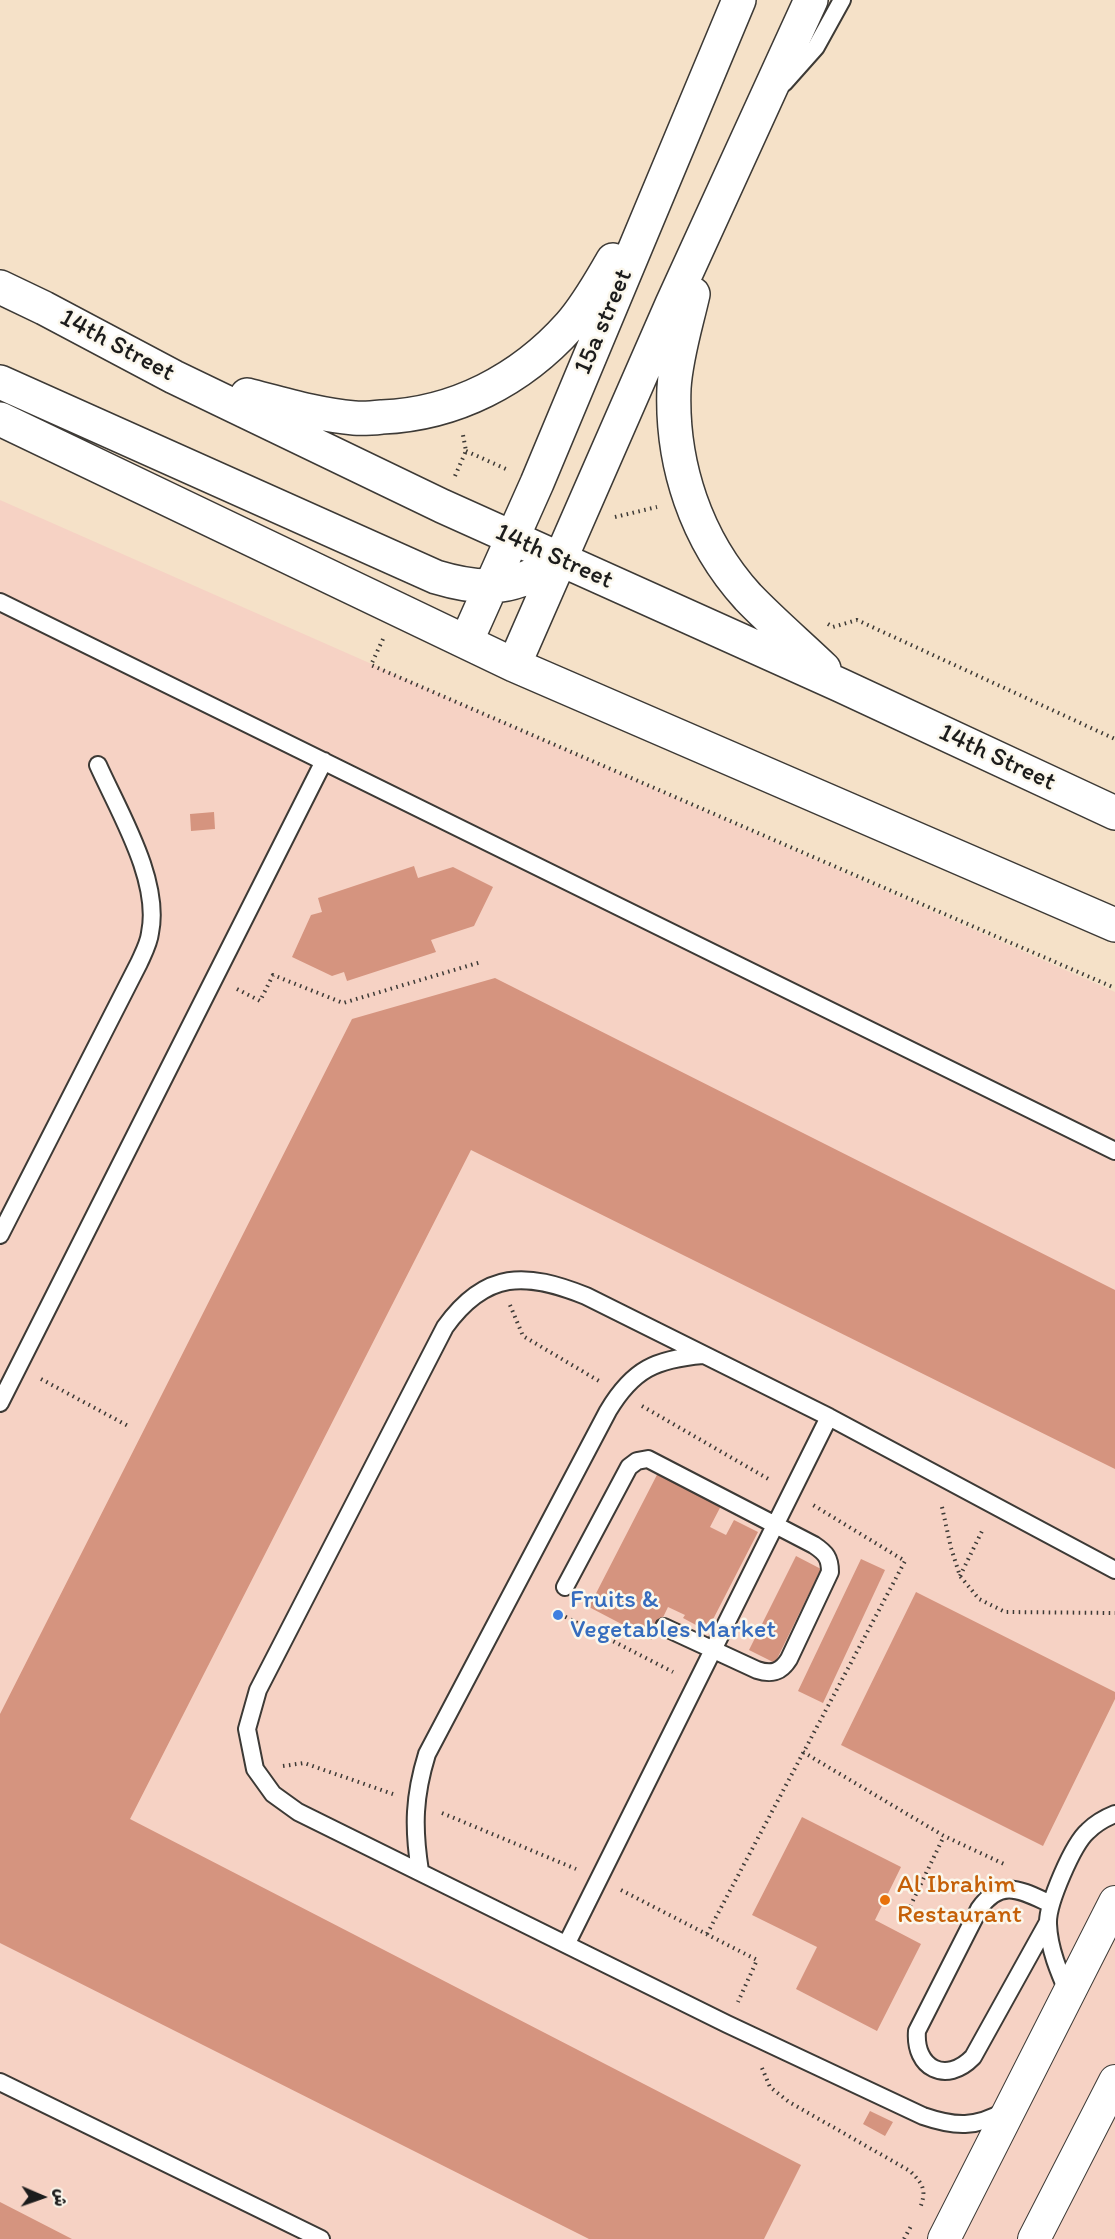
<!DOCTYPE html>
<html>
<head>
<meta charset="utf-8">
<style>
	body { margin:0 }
	#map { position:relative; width:1115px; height:2239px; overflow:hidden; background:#f5e1c8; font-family:Itim,"Playpen Sans Arabic",sans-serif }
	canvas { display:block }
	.north { position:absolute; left:12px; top:2167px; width:60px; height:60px; -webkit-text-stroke:4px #fbf7ec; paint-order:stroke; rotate:92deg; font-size:16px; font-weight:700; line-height:24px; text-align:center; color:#1c1c1c }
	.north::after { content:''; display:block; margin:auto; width:21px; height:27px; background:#1c1c1c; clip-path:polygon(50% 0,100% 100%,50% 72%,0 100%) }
</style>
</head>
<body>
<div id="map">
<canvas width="1115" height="2239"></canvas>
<div class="north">ش</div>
</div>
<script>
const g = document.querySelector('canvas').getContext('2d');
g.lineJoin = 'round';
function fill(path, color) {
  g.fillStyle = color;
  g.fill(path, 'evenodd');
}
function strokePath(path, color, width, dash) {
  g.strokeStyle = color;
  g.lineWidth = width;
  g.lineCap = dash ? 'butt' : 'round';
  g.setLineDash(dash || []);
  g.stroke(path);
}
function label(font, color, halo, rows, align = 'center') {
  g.font = font + ' Itim,sans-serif';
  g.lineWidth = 5;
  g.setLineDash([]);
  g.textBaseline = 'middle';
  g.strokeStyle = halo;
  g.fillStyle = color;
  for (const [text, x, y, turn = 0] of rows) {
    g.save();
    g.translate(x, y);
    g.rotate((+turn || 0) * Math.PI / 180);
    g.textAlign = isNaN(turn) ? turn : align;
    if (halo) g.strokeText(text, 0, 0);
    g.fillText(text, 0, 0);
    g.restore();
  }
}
const built = new Path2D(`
	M0 500 1115 992V2239H0Z`);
const building = new Path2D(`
	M214 812 215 829 191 831 190 814Z
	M414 866 418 878 453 867 493 887 474 926 431 940 436 952 347 981 344 972 332 976 292 957 311 915 322 912 318 898Z
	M495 978 1115 1290V1469L471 1150 130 1819 801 2165 764 2239H589L0 1943V1714L352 1019Z
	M661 1467 724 1500 710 1527 726 1535 734 1520 758 1532 707 1631 683 1618 685 1615 668 1607 652 1640 589 1607Z
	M796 1556 821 1569 775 1663 749 1650Z
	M861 1559 885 1570 823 1703 798 1691Z
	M916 1592 1115 1692V1699L1043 1846 841 1745Z
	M802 1817 901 1867 875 1920 921 1944 877 2031 796 1989 817 1947 752 1915Z
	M870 2111 893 2122 885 2136 863 2124Z
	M0 2202 72 2239H0Z`);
const path = new Path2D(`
	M466 451 506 469
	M455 476 466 451 463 435
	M615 517 657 507
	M828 624 833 627 857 620 1115 739
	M383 639 371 665 1115 988
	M237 989 260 1001 273 975 343 1003 481 962
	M510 1305 523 1336 599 1381
	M41 1379 130 1427
	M642 1406 770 1480
	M942 1507 951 1548 960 1576 979 1599 1005 1612 1115 1613
	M960 1576 983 1529
	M560 1614 673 1672
	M803 1752 944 1836 1004 1864
	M283 1766 304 1763 393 1794
	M442 1813 576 1869
	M621 1890 757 1960 738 2002
	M905 1917 944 1836
	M707 1934 905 1561 813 1505
	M762 2068 770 2087 789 2102 910 2171C923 2184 927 2190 920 2208
	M904 2239 911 2226`);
const lane = new Path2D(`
	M784 83 816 47 842 0
	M0 602 1115 1151
	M0 1235 139 963C143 954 149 943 150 933 161 881 119 812 98 765
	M0 1403 324 761
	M565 1587 629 1467 637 1461 648 1459 814 1545C826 1553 830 1558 830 1572L789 1659C781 1672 772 1675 757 1670L664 1627
	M420 1871C413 1827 414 1796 427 1754L608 1411C633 1369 656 1359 703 1355
	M1048 1922 973 2057C946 2085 914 2068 917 2031L979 1909C1001 1877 1022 1891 1051 1904
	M567 1943 829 1417
	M1069 1995C1059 1972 1049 1949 1048 1924 1047 1904 1073 1844 1088 1831 1096 1823 1105 1818 1115 1814
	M0 2082 321 2239
	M1005 2111C976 2128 955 2127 923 2116L727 2024 298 1812 273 1794 255 1769 247 1729 258 1690 445 1327C486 1270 526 1272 586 1296L829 1417 1115 1570`);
const street = new Path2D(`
	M944 2239 1115 1902
	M1034 2239 1115 2081`);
const secondary = new Path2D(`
	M0 287 44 308 174 377 442 506 840 685 1115 813
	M693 294C686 325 676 356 674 388 671 464 696 540 748 597 772 622 799 645 824 669
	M0 382 436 577C486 592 516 590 559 559
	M247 395C282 404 318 415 354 418 363 419 373 418 382 417 455 414 521 380 570 325 587 306 600 282 613 260
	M0 419 514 665 1115 925
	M466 642 537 483 739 0
	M514 665 672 304 811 0`);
const markers = [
	[558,1615,6,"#3f7fe0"],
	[885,1900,6,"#e8710a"]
];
const streetNames = [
	["15a street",604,322,-67],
	["14th Street",117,346,28],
	["14th Street",554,557,24],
	["14th Street",997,758,25]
];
const shopNames = [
	["Fruits &",570,1600],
	["Vegetables Market",570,1630]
];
const foodNames = [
	["Al Ibrahim",897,1885],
	["Restaurant",897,1915]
];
fill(built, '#f6d2c4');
fill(building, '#d5947f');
strokePath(lane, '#3d3a36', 20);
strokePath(street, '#3d3a36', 34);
strokePath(secondary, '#3d3a36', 36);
strokePath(path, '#3d3a36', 4, [1.5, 4.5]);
strokePath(lane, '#fff', 16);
strokePath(street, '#fff', 32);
strokePath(secondary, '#fff', 33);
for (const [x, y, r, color] of markers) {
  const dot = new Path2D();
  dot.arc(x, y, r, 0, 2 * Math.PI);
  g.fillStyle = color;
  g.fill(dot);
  strokePath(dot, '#fbf7ec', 2);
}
label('26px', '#1c1c1c', '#fbf7ec', streetNames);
label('26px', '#366cbe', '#fbf7ec', shopNames, 'left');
label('26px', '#c56008', '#fbf7ec', foodNames, 'left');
</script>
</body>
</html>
